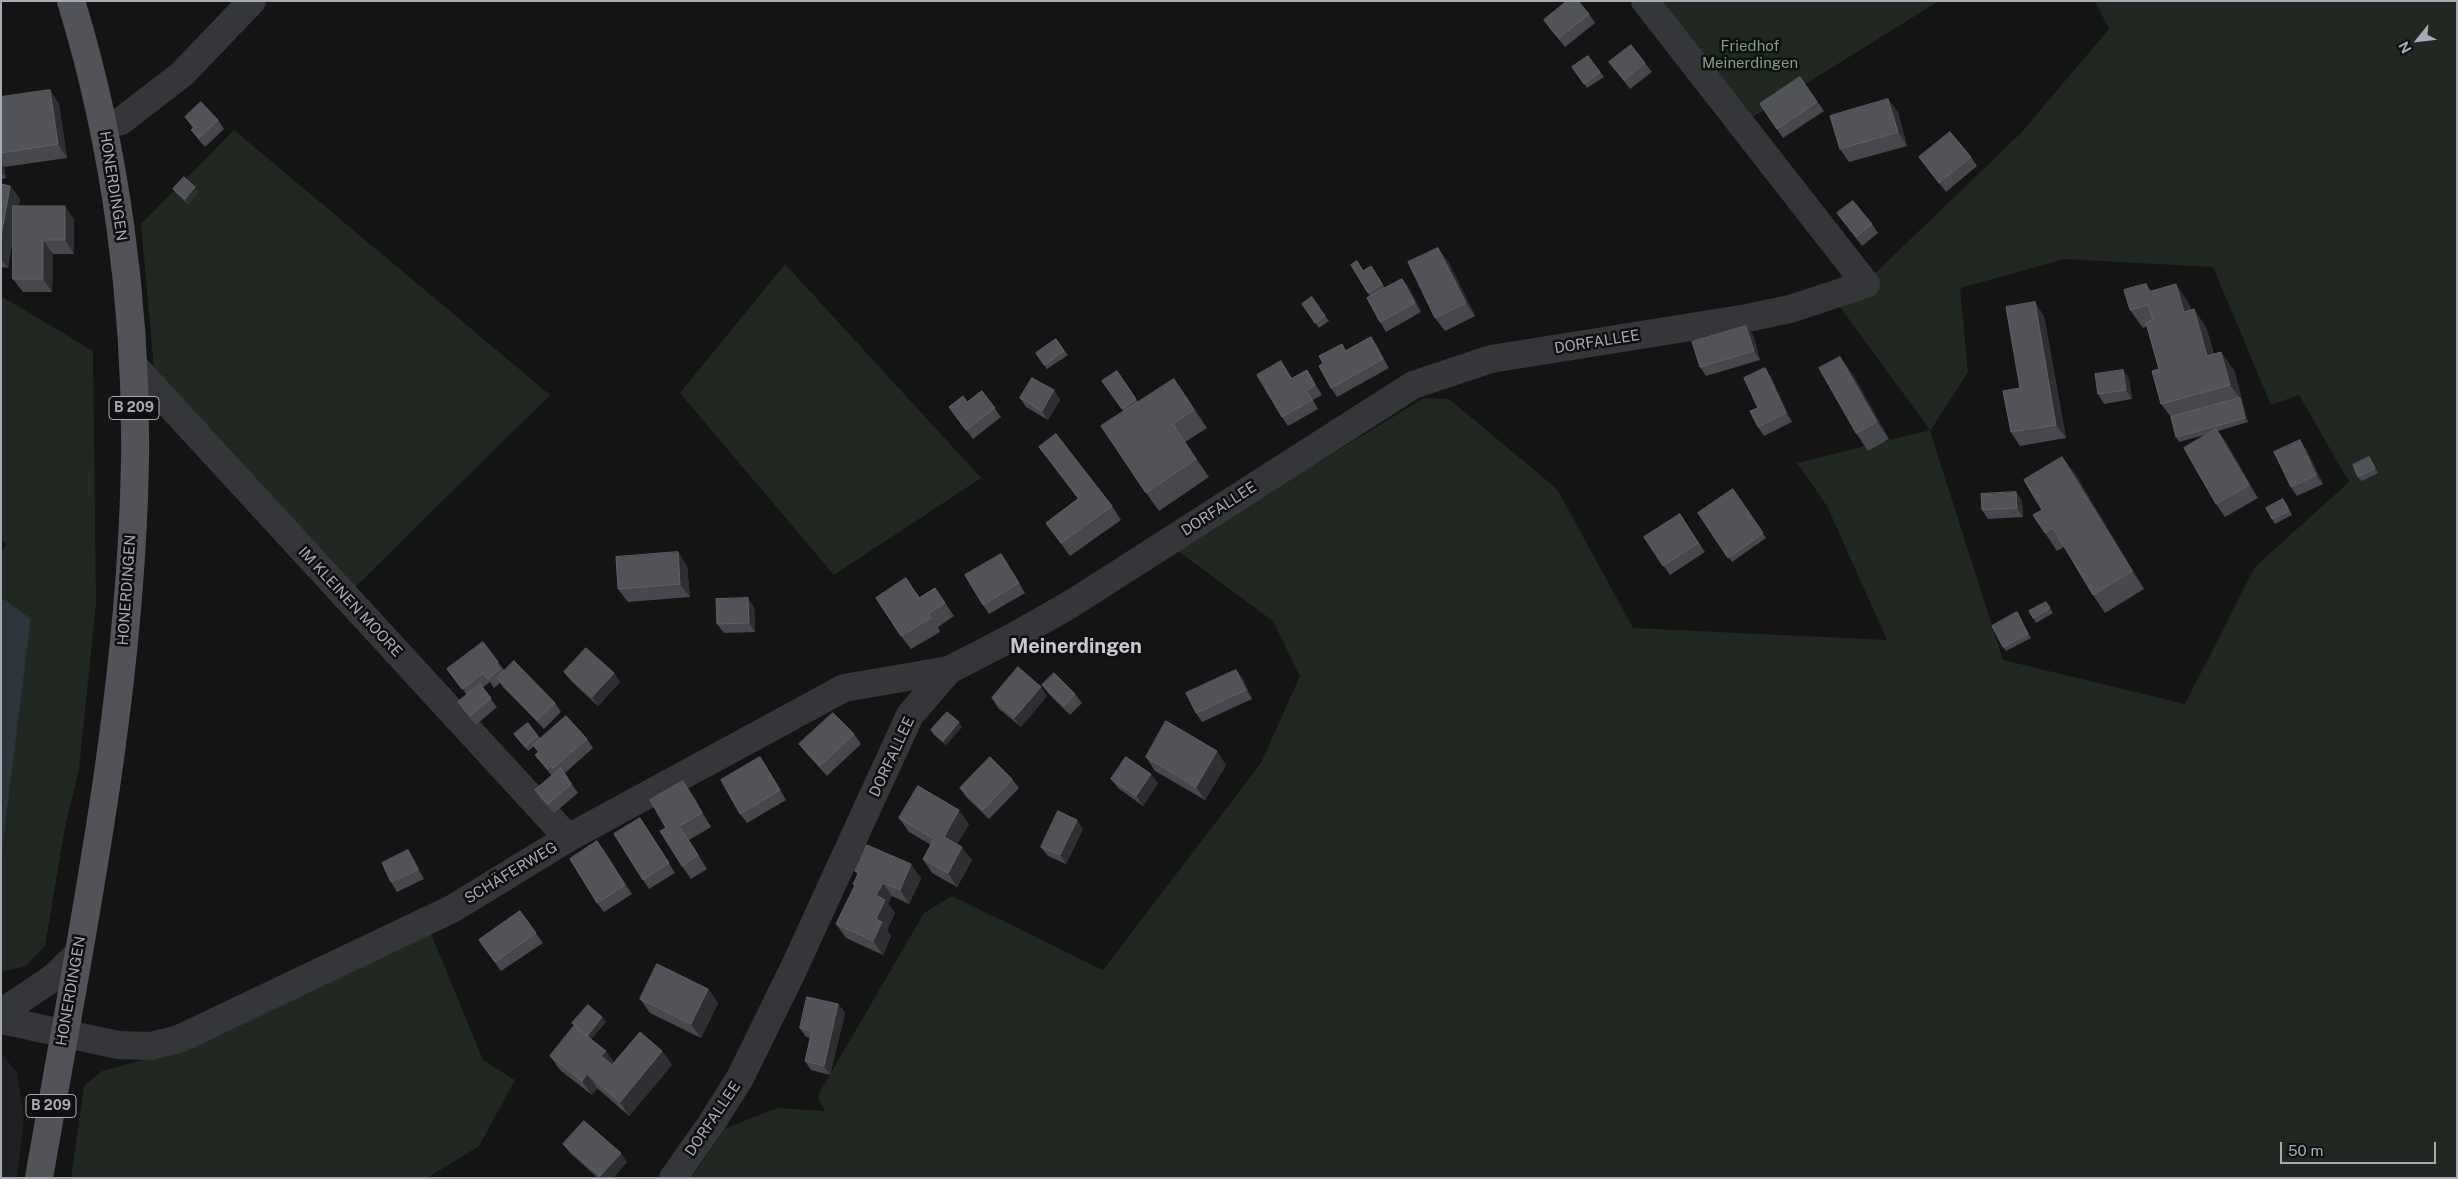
<!DOCTYPE html>
<html>
<head>
<meta charset="utf-8">
<style>
	body { margin:0 }
	#map { position:relative; width:2458px; height:1179px; overflow:hidden; background:#141415; font-family:"Public Sans",sans-serif }
	canvas { display:block }
	.frame { position:absolute; inset:0; border:2px solid #a6abb5; pointer-events:none }
	.north { position:absolute; left:2393px; top:15px; width:50px; height:50px; -webkit-text-stroke:4px #0f0f10; paint-order:stroke; rotate:241deg; font-size:14px; font-weight:700; line-height:20px; text-align:center; color:#a6abb5 }
	.north::after { content:''; display:block; margin:auto; width:18px; height:22px; background:#a6abb5; clip-path:polygon(50% 0,100% 100%,50% 72%,0 100%) }
	.scale { position:absolute; left:2280px; top:1142px; width:156px; height:22px; box-sizing:border-box; border:2px solid #a6abb5; border-top:0; padding-left:6px; font-size:15px; line-height:18px; white-space:nowrap; color:#a6abb5; -webkit-text-stroke:4px #0f0f10; paint-order:stroke }
</style>
</head>
<body>
<div id="map">
<canvas width="2458" height="1179"></canvas>
<div class="frame"></div>
<div class="north">N</div>
<div class="scale">50 m</div>
</div>
<script>
const g = document.querySelector('canvas').getContext('2d');
g.lineJoin = 'round';
function fill(path, color) {
  g.fillStyle = color;
  g.fill(path, 'evenodd');
}
function strokePath(path, color, width, dash) {
  g.strokeStyle = color;
  g.lineWidth = width;
  g.lineCap = dash ? 'butt' : 'round';
  g.setLineDash(dash || []);
  g.stroke(path);
}
function label(font, color, halo, rows, align = 'center') {
  g.font = font + ' "Public Sans",sans-serif';
  g.lineWidth = 5;
  g.setLineDash([]);
  g.textBaseline = 'middle';
  g.strokeStyle = halo;
  g.fillStyle = color;
  for (const [text, x, y, turn = 0] of rows) {
    g.save();
    g.translate(x, y);
    g.rotate((+turn || 0) * Math.PI / 180);
    g.textAlign = isNaN(turn) ? turn : align;
    if (halo) g.strokeText(text, 0, 0);
    g.fillText(text, 0, 0);
    g.restore();
  }
}
const built = new Path2D(`
	M1 1052 17 1073 24 1119 17 1178H1Z`);
const green = new Path2D(`
	M1642 1H1939L1738 126Z
	M2095 1H2457V1178H691L726 1128 778 1108 825 1111 818 1097 821 1090 924 913 952 896 1103 970 1261 763 1300 676 1273 621 1175 549 1424 398 1449 399 1557 489 1633 628 1887 640 1827 506 1797 463 1930 430 1840 307 2021 133 2109 29ZM2065 259 2213 267 2271 405 2299 395 2349 482 2255 567 2185 704 2003 660 1930 431 1968 372 1960 288Z
	M234 130 550 395 348 594 154 369 141 224Z
	M785 264 981 478 834 575 680 393Z
	M1 296 93 351 96 604 79 769 65 827 45 946 26 966 1 972V859L31 620 1 597V551L7 545 1 539Z
	M429 929 483 1060 515 1080 479 1146 427 1178H71L84 1086 102 1071 184 1049Z`);
const water = new Path2D(`
	M1 597 31 619 1 859Z`);
const minor = new Path2D(`
	M103 125 121 121 182 74 252 1
	M133 365 568 838
	M1 1013 54 977 78 954
	M1 1020 118 1045 150 1046 179 1039 452 909 568 838 844 688 949 670
	M673 1178 711 1124 740 1078 793 970 910 715 949 670 1013 637 1071 604 1413 385 1491 359 1747 318 1790 309 1866 284 1645 1`);
const major = new Path2D(`
	M39 1178C80 941 131 702 135 461 137 309 116 147 71 1`);
const wall = new Path2D(`
	M1589 14 1595 23 1565 47 1550 29 1544 20Z
	M1588 56 1604 77 1587 88 1572 67Z
	M1609 62 1645 63 1652 72 1630 89Z
	M1800 77 1824 111 1783 138 1760 104Z
	M50 90 59 104 67 158 4 167 6 178 1 179V97Z
	M1898 112 1907 146 1849 162 1840 149Z
	M185 117 218 120 224 129 205 147 198 139 191 130 193 128Z
	M1919 157H1971L1977 166 1946 192Z
	M1 184 10 186 20 199 18 206 74 219V254H53L52 292H23L13 279V236L8 268 1 267Z
	M173 189 198 192 188 204 176 193Z
	M1837 213 1872 224 1878 233 1862 246Z
	M1448 261 1475 316 1445 331 1435 318Z
	M1361 266 1363 271 1374 270 1385 288 1402 279 1409 288 1421 312 1386 332 1380 322 1370 296 1368 293Z
	M2146 284 2151 291 2188 302 2191 310 2206 327 2214 354 2234 370 2248 422 2218 431 2226 442 2258 498 2225 517 2216 504 2208 434 2179 442 2176 437 2171 417 2161 404 2159 369 2147 326 2143 328 2130 310Z
	M1312 297 1329 321 1319 328 1302 304Z
	M2044 316 2066 438 2020 446 2011 432 2020 388Z
	M1746 326 1753 335 1760 360 1706 376 1700 367Z
	M1371 337 1377 346 1389 368 1337 397 1331 388 1323 363 1342 344 1346 350Z
	M1056 339 1068 355 1047 369 1036 353Z
	M1840 357 1853 375 1889 439 1868 451 1856 433Z
	M1281 361 1292 378 1307 370 1322 395 1313 400 1318 409 1288 426 1282 417Z
	M1765 368 1771 377 1792 422 1764 436 1758 427V408Z
	M2123 370 2129 379 2132 399 2104 404 2098 394Z
	M1117 371 1138 402 1187 397 1207 428 1185 442 1209 477 1159 511 1146 493 1124 412 1102 381Z
	M1054 390 1060 400 1048 420 1026 407 1020 398Z
	M982 391 1001 417 973 439 949 407 967 402Z
	M1039 447 1112 506 1121 520 1070 556 1046 523 1078 499Z
	M2306 449 2323 484 2297 496 2291 487Z
	M2062 457 2075 474 2144 589 2105 613 2093 595 2064 547 2057 551 2045 533 2042 510Z
	M2369 457 2378 473 2362 481 2358 477Z
	M1733 489 1766 538 1732 562 1698 513Z
	M2016 492 2022 501 2023 517 1988 519 1982 510Z
	M2286 503 2292 515 2275 524 2272 519Z
	M1680 514 1705 552 1670 575 1644 537Z
	M678 552 687 566 690 597 628 602 618 589Z
	M1001 554 1007 563 1025 593 989 614 983 605Z
	M935 588 954 616 938 627 940 632 911 649 901 636 916 592 920 598Z
	M2046 602 2053 613 2036 623 2033 618Z
	M754 607 755 632 724 633 717 624Z
	M2017 612 2031 638 2006 651 2003 647Z
	M498 662 504 670 555 703 561 712 544 729 503 687 500 683 494 688 490 682 482 688 497 707 476 725 465 712 458 702 467 695 447 669Z
	M1236 670 1243 679 1252 699 1202 722 1196 713Z
	M564 672 614 673 620 682 598 706 571 681Z
	M1042 685 1075 694 1082 703 1070 715 1049 694Z
	M1047 696 1021 727 998 708 992 698Z
	M962 727 946 745 934 735 931 730Z
	M514 734 538 736 540 738 587 739 593 748 565 773 578 793 554 813 541 799 535 790 552 776 542 764 535 755 538 752 534 746 528 751Z
	M854 734 861 744 827 776 806 753 799 744Z
	M760 757 766 766 786 800 747 823 740 814Z
	M1146 757 1226 765 1205 800 1155 771Z
	M1012 779 1019 788 989 819 966 797 960 788Z
	M1111 779 1158 783 1143 806 1118 788Z
	M693 795 711 827 689 840 707 869 691 879 682 866 666 828Z
	M899 818 969 824 957 844 972 860 957 887 932 873 923 859 931 845 909 832Z
	M646 827 675 873 649 889 643 880Z
	M1083 829 1066 864 1048 856 1041 847Z
	M408 850 414 859 424 879 397 892 391 882Z
	M604 850 632 894 604 912 597 903Z
	M855 871 921 878 909 904 892 896 888 904 895 913 887 930 891 936 883 955 846 938 836 924 855 887 853 884 858 875Z
	M520 911 543 943 501 971 479 940Z
	M708 989 718 1003 701 1038 650 1013 640 999Z
	M838 1004 845 1013 830 1075 811 1070 805 1061 810 1038 806 1037 800 1028Z
	M602 1017 606 1022 591 1039 614 1063 662 1051 672 1065 629 1116 597 1088 592 1095 560 1070 550 1056 575 1027 572 1023Z
	M563 1144 627 1162 613 1178H598L570 1153Z`);
const shadedWall = new Path2D(`
	M50 90 59 104 67 158 58 144Z
	M1888 99 1898 112 1907 146 1898 132Z
	M1 163 4 167 6 178 1 172Z
	M10 186 20 199 8 268 1 259V237Z
	M195 187 198 192 188 204 185 199Z
	M65 206 74 219V254L65 240Z
	M43 240 53 254 52 292 43 279Z
	M1438 248 1448 261 1475 316 1466 303Z
	M1402 279 1409 288 1421 312 1415 303Z
	M2176 284 2188 302 2196 330 2184 312Z
	M2035 302 2044 316 2066 438 2056 425Z
	M2194 309 2206 327 2219 374 2207 356Z
	M1746 326 1753 335 1760 360 1754 351Z
	M1371 337 1377 346 1389 368 1383 359Z
	M2221 352 2234 370 2248 422 2245 418 2240 398 2230 385Z
	M1840 357 1853 375 1889 439 1877 422Z
	M1765 368 1771 377 1792 422 1786 413Z
	M1307 370 1313 379 1322 395 1315 385Z
	M2123 370 2129 379 2132 399 2126 390Z
	M1174 379 1187 397 1207 428 1194 410Z
	M1054 390 1060 400 1048 420 1042 411Z
	M1173 424 1185 442 1209 477 1196 459Z
	M2216 429 2226 442 2258 498 2249 485Z
	M2300 440 2306 449 2323 484 2316 475Z
	M2062 457 2075 474 2144 589 2132 571Z
	M2016 492 2022 501 2023 517 2017 508Z
	M678 552 687 566 690 597 680 584Z
	M748 598 754 607 755 632 749 623Z
	M2017 612 2020 617 2031 638 2028 634Z
	M1236 670 1243 679 1252 699 1246 690Z
	M614 673 620 682 598 706 592 697Z
	M1041 687 1047 696 1021 727 1014 718Z
	M959 722 962 727 946 745 943 741Z
	M1217 751 1226 765 1205 800 1196 787Z
	M561 768 568 777 578 793 571 784Z
	M1151 774 1158 783 1143 806 1136 796Z
	M683 781 693 795 711 827 702 813Z
	M959 810 969 824 954 850 944 837Z
	M1077 820 1083 829 1066 864 1060 855Z
	M679 826 689 840 707 869 698 855Z
	M597 841 604 850 632 894 625 885Z
	M962 847 972 860 957 887 948 873Z
	M408 850 414 859 424 879 418 870Z
	M911 864 921 878 909 904 900 890Z
	M883 883 892 896 888 904 895 913 887 930 891 936 883 955 873 941 876 919V895Z
	M708 989 718 1003 701 1038 691 1024Z
	M838 1004 845 1013 830 1075 824 1066Z
	M602 1017 606 1022 590 1040 587 1036Z
	M606 1051 615 1064 611 1070 601 1056Z
	M662 1051 672 1065 629 1116 620 1102Z
	M587 1074 597 1088 592 1095 582 1081Z
	M621 1153 627 1162 613 1178H601L600 1176Z`);
const building = new Path2D(`
	M1567 1H1578L1589 14 1559 38 1544 20Z
	M1631 45 1645 63 1624 80 1609 62Z
	M1588 56 1600 72 1584 84 1572 67Z
	M1800 77 1817 102 1777 129 1760 104Z
	M50 90 58 144 1 153V97Z
	M1888 99 1898 132 1840 149 1830 116Z
	M201 102 218 120 199 138 191 130 194 127 185 117Z
	M1950 132 1971 157 1939 183 1919 157Z
	M184 177 195 187 185 199 173 189Z
	M1 184 10 186 1 237Z
	M1853 201 1872 224 1856 237 1837 213Z
	M13 206H65V240H43V279H13Z
	M1438 248 1466 303 1435 318 1408 262Z
	M1357 261 1363 271 1371 266 1382 284 1368 293 1351 265Z
	M1402 279 1415 303 1380 322 1367 298Z
	M2146 284 2148 292 2176 284 2184 312 2194 309 2207 356 2221 352 2230 385 2161 404 2152 371 2159 369 2146 323 2153 320 2148 305 2130 310 2124 290Z
	M1312 297 1325 316 1315 323 1302 304Z
	M2035 302 2056 425 2011 432 2003 391 2020 388 2006 307Z
	M1746 326 1754 351 1700 367 1692 342Z
	M1371 337 1383 359 1331 388 1319 366 1323 363 1319 356 1342 344 1345 351Z
	M1056 339 1064 351 1044 365 1036 353Z
	M1840 357 1877 422 1856 433 1819 368Z
	M1281 361 1291 379 1307 370 1315 385 1306 391 1312 400 1282 417 1257 375Z
	M1765 368 1786 413 1758 427 1750 411 1758 408 1744 378Z
	M2123 370 2126 390 2098 394 2095 374Z
	M1117 371 1136 399 1122 409 1102 381Z
	M1032 378 1054 390 1042 411 1020 398Z
	M1174 379 1194 410 1173 424 1196 459 1146 493 1101 426Z
	M982 391 995 408 966 430 949 407 963 396 967 402Z
	M2240 398 2245 418 2176 437 2171 417Z
	M2216 429 2249 485 2216 504 2184 448Z
	M1056 434 1112 506 1061 543 1046 523 1079 498 1039 447Z
	M2300 440 2316 475 2291 487 2274 452Z
	M2062 457 2132 571 2093 595 2053 528 2045 533 2033 515 2042 510 2024 480Z
	M2369 457 2375 468 2358 477 2353 465Z
	M1733 489 1763 533 1728 558 1698 513Z
	M2016 492 2017 508 1982 510 1981 494Z
	M2283 499 2289 511 2272 519 2266 508Z
	M1680 514 1698 543 1663 566 1644 537Z
	M678 552 680 584 618 589 616 557Z
	M1001 554 1019 583 983 605 965 575Z
	M906 578 919 598 935 588 945 603 928 614 931 618 901 636 876 598Z
	M748 598 749 623 717 624 716 599Z
	M2046 602 2050 608 2033 618 2029 611Z
	M2017 612 2028 634 2003 647 1992 626Z
	M483 642 498 662 496 664 500 669 488 679 483 673 462 689 447 669Z
	M586 648 614 673 592 697 564 672Z
	M514 661 555 703 537 720 497 678Z
	M1018 667 1041 687 1014 718 992 698Z
	M1236 670 1246 690 1196 713 1186 693Z
	M1054 673 1075 694 1064 706 1042 685Z
	M480 684 491 698 470 716 458 702Z
	M947 712 959 722 943 741 931 730Z
	M833 713 854 734 820 766 799 744Z
	M566 716 587 739 553 768 551 766 548 769 535 755 539 752 533 745Z
	M1166 721 1217 751 1196 787 1146 757Z
	M528 723 538 736 525 747 514 734Z
	M760 757 780 790 740 814 721 780Z
	M990 757 1012 779 983 810 960 788Z
	M1126 757 1151 774 1136 796 1111 779Z
	M561 768 571 784 548 804 535 790Z
	M683 781 702 813 679 826 698 855 682 866 660 831 666 828 650 800Z
	M918 786 959 810 944 837 962 847 948 873 923 859 934 839 899 818Z
	M1058 811 1077 820 1060 855 1041 847Z
	M640 818 669 863 643 880 614 834Z
	M597 841 625 885 597 903 570 859Z
	M867 845 911 864 900 890 883 883 876 895 885 900 876 919 882 922 873 941 836 924 855 885 853 884 859 872 855 871Z
	M408 850 418 870 391 882 382 863Z
	M520 911 536 933 495 962 479 940Z
	M657 964 708 989 691 1024 640 999Z
	M807 997 838 1004 824 1066 805 1061 812 1031 800 1028Z
	M588 1005 602 1017 587 1036 572 1023Z
	M574 1026 606 1051 601 1056 612 1065 640 1032 662 1051 620 1102 587 1074 582 1081 550 1056Z
	M584 1121 621 1153 600 1176 563 1144Z`);
const shields = [
	[134,408,50],
	[51,1106,50]
];
const shieldNames = [
	["B 209",134,408],
	["B 209",51,1106]
];
const parkNames = [
	["Friedhof",1750,46],
	["Meinerdingen",1750,63]
];
const streetNames = [
	["HONERDINGEN",113,186,81],
	["DORFALLEE",1597,342,-9],
	["DORFALLEE",1219,509,-33],
	["HONERDINGEN",127,590,-86],
	["IM KLEINEN MOORE",350,602,47],
	["DORFALLEE",892,757,-65],
	["SCHÄFERWEG",511,873,-31],
	["HONERDINGEN",71,991,-80],
	["DORFALLEE",713,1119,-56]
];
const districtNames = [
	["Meinerdingen",1076,647]
];
fill(built, '#202022');
fill(green, '#202821');
fill(water, '#2c353b');
strokePath(minor, '#35363a', 28);
strokePath(major, '#515359', 28);
fill(wall, '#47484d');
fill(shadedWall, '#2e2f32');
fill(building, '#515358');
strokePath(building, '#5f6167', 1);
for (const [x, y, w] of shields) {
  const box = new Path2D();
  box.roundRect(x - w / 2, y - 11.5, w, 23, 4);
  g.fillStyle = '#0f0f10';
  g.fill(box);
  strokePath(box, '#a6abb5', 1);
}
label('bold 14px', '#a6abb5', null, shieldNames);
label('15px', '#7da07e', '#0f0f10', parkNames);
label('15px', '#a6abb5', '#0f0f10', streetNames);
label('bold 20px', '#c7cad2', '#0f0f10', districtNames);
</script>
</body>
</html>
